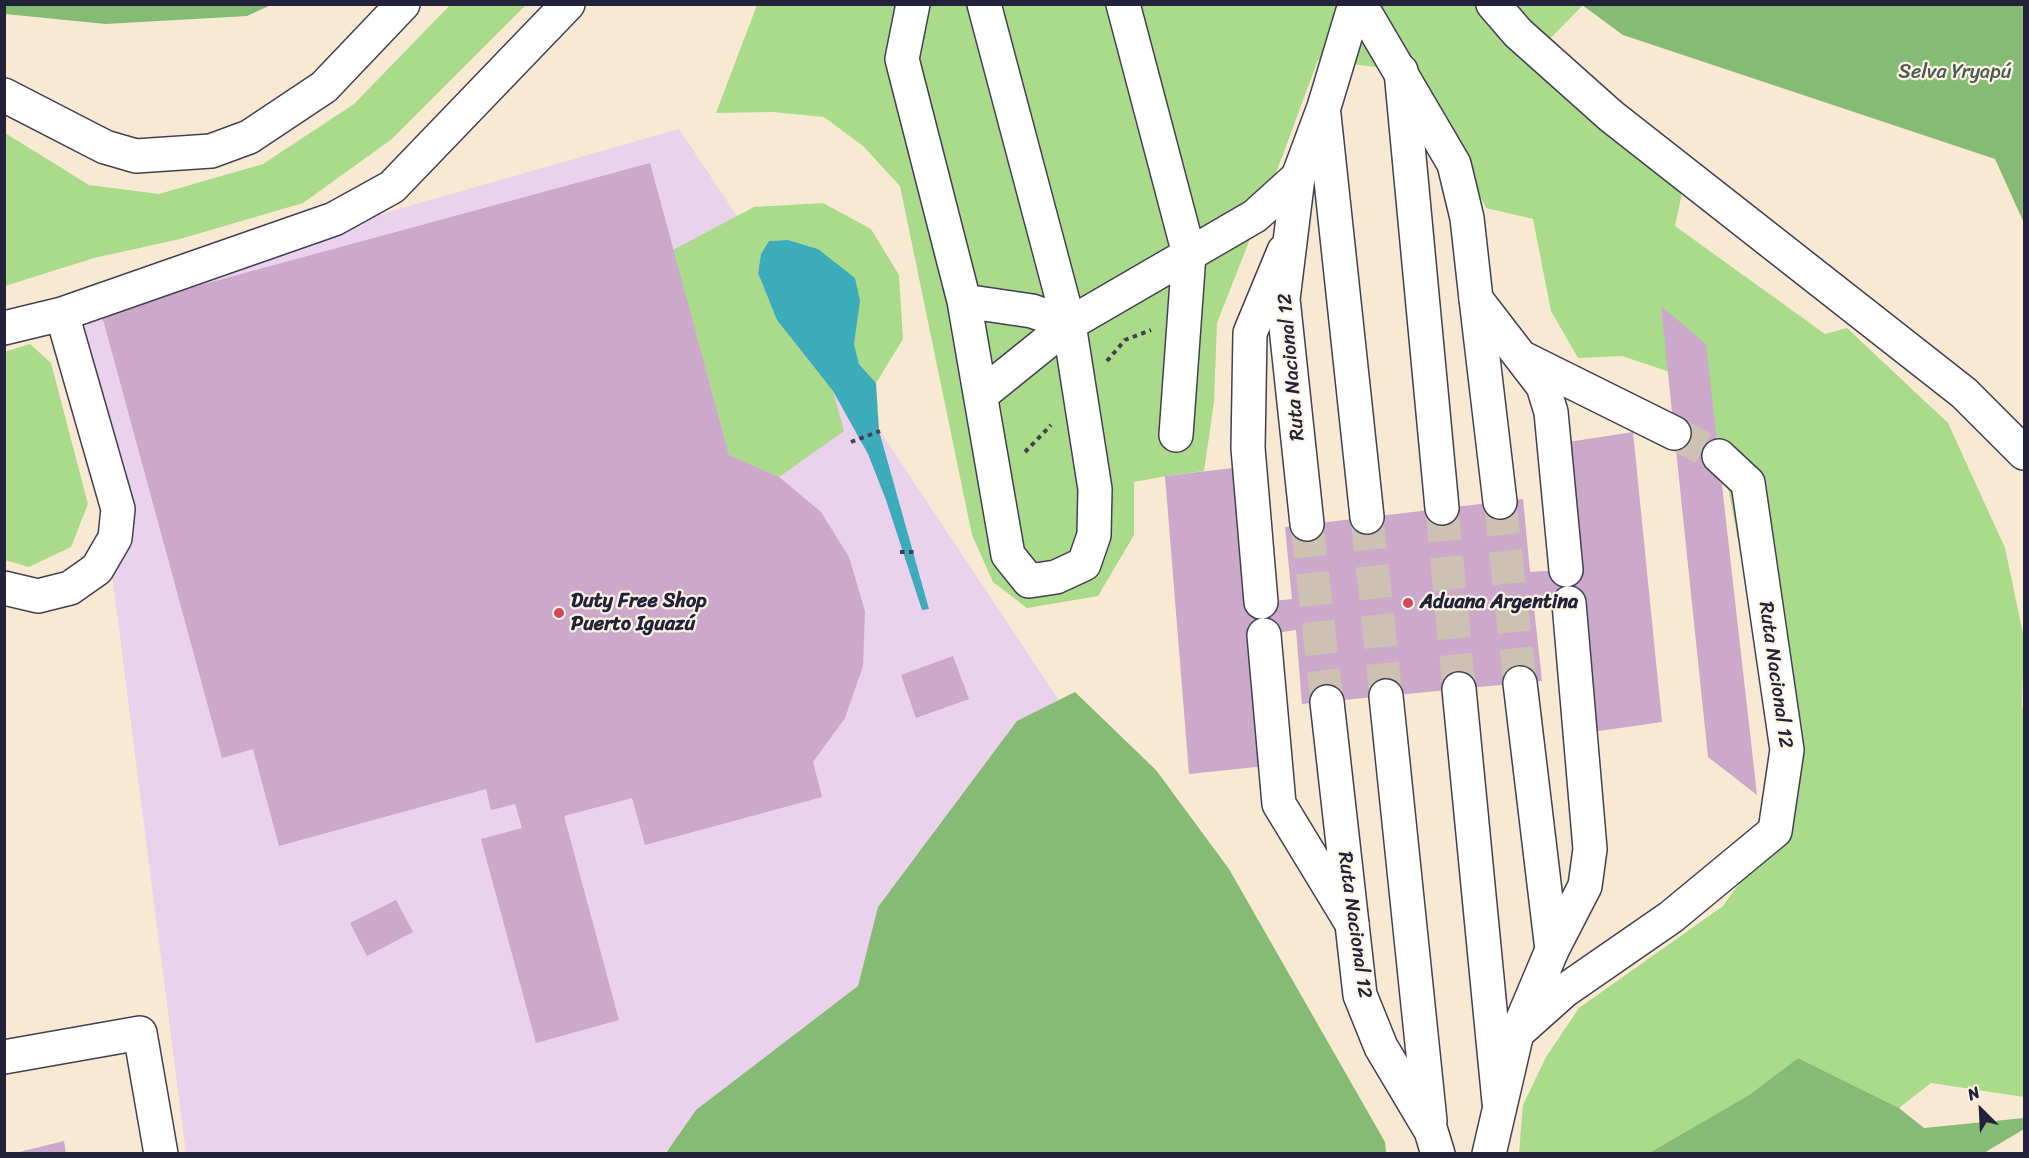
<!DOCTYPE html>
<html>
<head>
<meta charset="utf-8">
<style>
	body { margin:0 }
	#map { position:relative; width:2029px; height:1158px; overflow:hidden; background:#f8e9d2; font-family:Sriracha,sans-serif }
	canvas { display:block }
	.frame { position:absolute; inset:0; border:6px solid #22223b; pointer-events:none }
	.north { position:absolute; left:1951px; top:1080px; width:60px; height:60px; -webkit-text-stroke:4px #fcf5e5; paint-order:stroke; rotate:336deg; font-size:16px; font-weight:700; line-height:24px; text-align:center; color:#22223b }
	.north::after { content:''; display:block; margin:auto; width:21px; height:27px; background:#22223b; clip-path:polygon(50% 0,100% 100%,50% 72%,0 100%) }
</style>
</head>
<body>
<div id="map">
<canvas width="2029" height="1158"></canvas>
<div class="frame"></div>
<div class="north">N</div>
</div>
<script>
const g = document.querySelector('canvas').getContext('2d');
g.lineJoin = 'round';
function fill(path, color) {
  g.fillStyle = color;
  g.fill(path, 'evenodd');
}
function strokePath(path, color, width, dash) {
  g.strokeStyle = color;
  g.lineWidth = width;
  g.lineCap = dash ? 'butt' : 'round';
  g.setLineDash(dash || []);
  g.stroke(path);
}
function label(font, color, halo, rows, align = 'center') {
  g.font = font + ' Sriracha,sans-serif';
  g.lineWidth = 4.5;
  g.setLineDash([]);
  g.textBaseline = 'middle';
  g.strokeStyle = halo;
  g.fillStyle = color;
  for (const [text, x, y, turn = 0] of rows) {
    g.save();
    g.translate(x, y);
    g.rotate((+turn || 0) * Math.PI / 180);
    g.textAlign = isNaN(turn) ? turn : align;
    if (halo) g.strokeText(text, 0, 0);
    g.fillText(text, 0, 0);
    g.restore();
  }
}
const built = new Path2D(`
	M679 129 1122 795 663 1153H186L77 301Z`);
const green = new Path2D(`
	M451 4 526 5 392 139 303 203 180 239 94 258 5 286V133L89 185 159 194 263 164 354 104Z
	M757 5H1583L1529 60 1682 193 1675 226 1825 334 1847 328 1948 423 2005 548 2024 638 2022 705 2024 715V1097L1931 1083 1899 1108 1798 1058 1749 1095 1649 1153H1519L1523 1105 1546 1057 1579 1008 1723 906 1764 849 1773 728 1728 487 1670 372 1622 356 1578 358 1551 311 1533 219 1486 208 1418 72 1318 60 1282 157 1217 323 1214 402 1204 471 1166 476 1134 482V535L1098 596 1027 608 993 582 972 535 900 186 863 146 824 117 773 112 716 113Z
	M823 203 871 229 899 275 903 339 876 383 859 364 854 344 818 249 788 240 769 241 761 254 758 273 777 320 833 391 844 431 779 477 729 455 673 250 754 207Z
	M30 344 51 363 88 504 71 547 29 567 5 560 4 352Z`);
const forest = new Path2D(`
	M4 5 5 4 271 5 247 16 106 24 5 14Z
	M1582 5H2024V223L1995 159 1623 35Z
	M1075 692 1156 770 1229 869 1385 1142 1386 1153H666L696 1110 858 986 878 907 1017 721Z
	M1798 1058 1899 1108 1924 1128 2024 1118V1129L1984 1153H1649L1749 1095Z`);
const water = new Path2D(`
	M788 240 818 249 855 278 860 301 854 344 859 364 876 383 879 431 929 609 922 610 886 500 868 454 833 391 777 320 758 273 761 254 769 241Z`);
const building = new Path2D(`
	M650 163 729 455 779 477 821 512 849 557 865 611 863 666 845 718 813 762 822 797 645 845 632 798 564 816 619 1020 536 1043 481 839 522 828 515 804 491 810 486 789 279 846 253 749 222 758 101 312Z
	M1661 306 1706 344 1757 795 1708 757Z
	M1633 432 1662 722 1592 732 1573 602 1534 607 1542 681 1302 704 1296 630 1264 635 1266 766 1189 774 1165 476 1233 468 1247 604 1292 599 1285 527 1523 499 1530 572 1575 569 1562 443Z
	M953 656 969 699 916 718 901 675Z
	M396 900 413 932 367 956 350 923Z
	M64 1141 66 1154H15V1153Z`);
const minorTunnel = new Path2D(`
	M1500 502 1520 683
	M1442 508 1459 689`);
const highwayTunnel = new Path2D(`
	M1674 433 1719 456
	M1367 517 1386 696
	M1307 524 1327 702`);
const path = new Path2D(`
	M1107 361 1125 340 1151 330
	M851 442 880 431
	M1025 452 1051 425
	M900 552H914`);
const minor = new Path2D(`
	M913 4 902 59 964 301 1008 555 1029 581 1056 577 1084 564 1094 535 1095 489 1069 324 984 4
	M1123 4 1189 254 1176 435
	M1493 4 1518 33 1611 116 1964 393 2024 453
	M1401 71 1442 508
	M4 95 105 147 136 156 211 151 249 137 324 87 403 4
	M1476 299 1500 502
	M964 301 1032 311 1069 324
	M4 328 62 314 334 219 392 187 568 4
	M981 395 1069 324 1255 216 1298 177
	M4 588 38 596 70 588 97 569 115 538 118 509 62 314
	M1261 602 1248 448 1250 333 1284 251
	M1264 635 1279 804 1352 924
	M1520 683 1552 950
	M1459 689 1499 1102
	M4 1057 140 1033 161 1154`);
const highway = new Path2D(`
	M1360 4 1454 164 1467 218 1476 299 1543 386 1551 412 1566 570
	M1324 115 1367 517
	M1525 359 1674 433
	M1307 524 1283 299 1298 177 1324 107 1355 4
	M1386 696 1430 1121
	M1327 702 1360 995 1381 1047 1431 1131 1438 1154
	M1517 1033 1564 991 1671 917 1775 831 1787 750 1748 483 1719 456
	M1489 1154 1517 1033 1552 950 1585 886 1590 849 1569 603`);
const markers = [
	[1408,603,6,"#d1495b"],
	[559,613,6,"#d1495b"]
];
const parkNames = [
	["Selva Yryapú",1955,73]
];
const streetNames = [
	["Ruta Nacional 12",1292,367,-95],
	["Ruta Nacional 12",1775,675,82],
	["Ruta Nacional 12",1354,925,82]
];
const poiNames = [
	["Duty Free Shop",571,602],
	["Puerto Iguazú",571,625],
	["Aduana Argentina",1420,603]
];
fill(built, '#ead1ec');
fill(green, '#a9db8a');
fill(forest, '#86bb76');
fill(water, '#3cabba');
fill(building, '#cca8ca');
strokePath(minorTunnel, '#cdc1b4', 33, [33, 16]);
strokePath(highwayTunnel, '#cdc1b4', 33, [33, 16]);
strokePath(minor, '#424052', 36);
strokePath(highway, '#424052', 36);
strokePath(path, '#424052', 4, [4.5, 4.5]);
strokePath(minor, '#fff', 33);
strokePath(highway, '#fff', 33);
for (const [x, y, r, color] of markers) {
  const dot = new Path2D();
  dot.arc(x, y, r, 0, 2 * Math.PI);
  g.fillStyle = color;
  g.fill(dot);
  strokePath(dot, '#fcf5e5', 2);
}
label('20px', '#4a5a53', '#fcf5e5', parkNames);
label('20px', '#22223b', '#fcf5e5', streetNames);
label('bold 20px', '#22223b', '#fcf5e5', poiNames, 'left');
</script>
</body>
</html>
